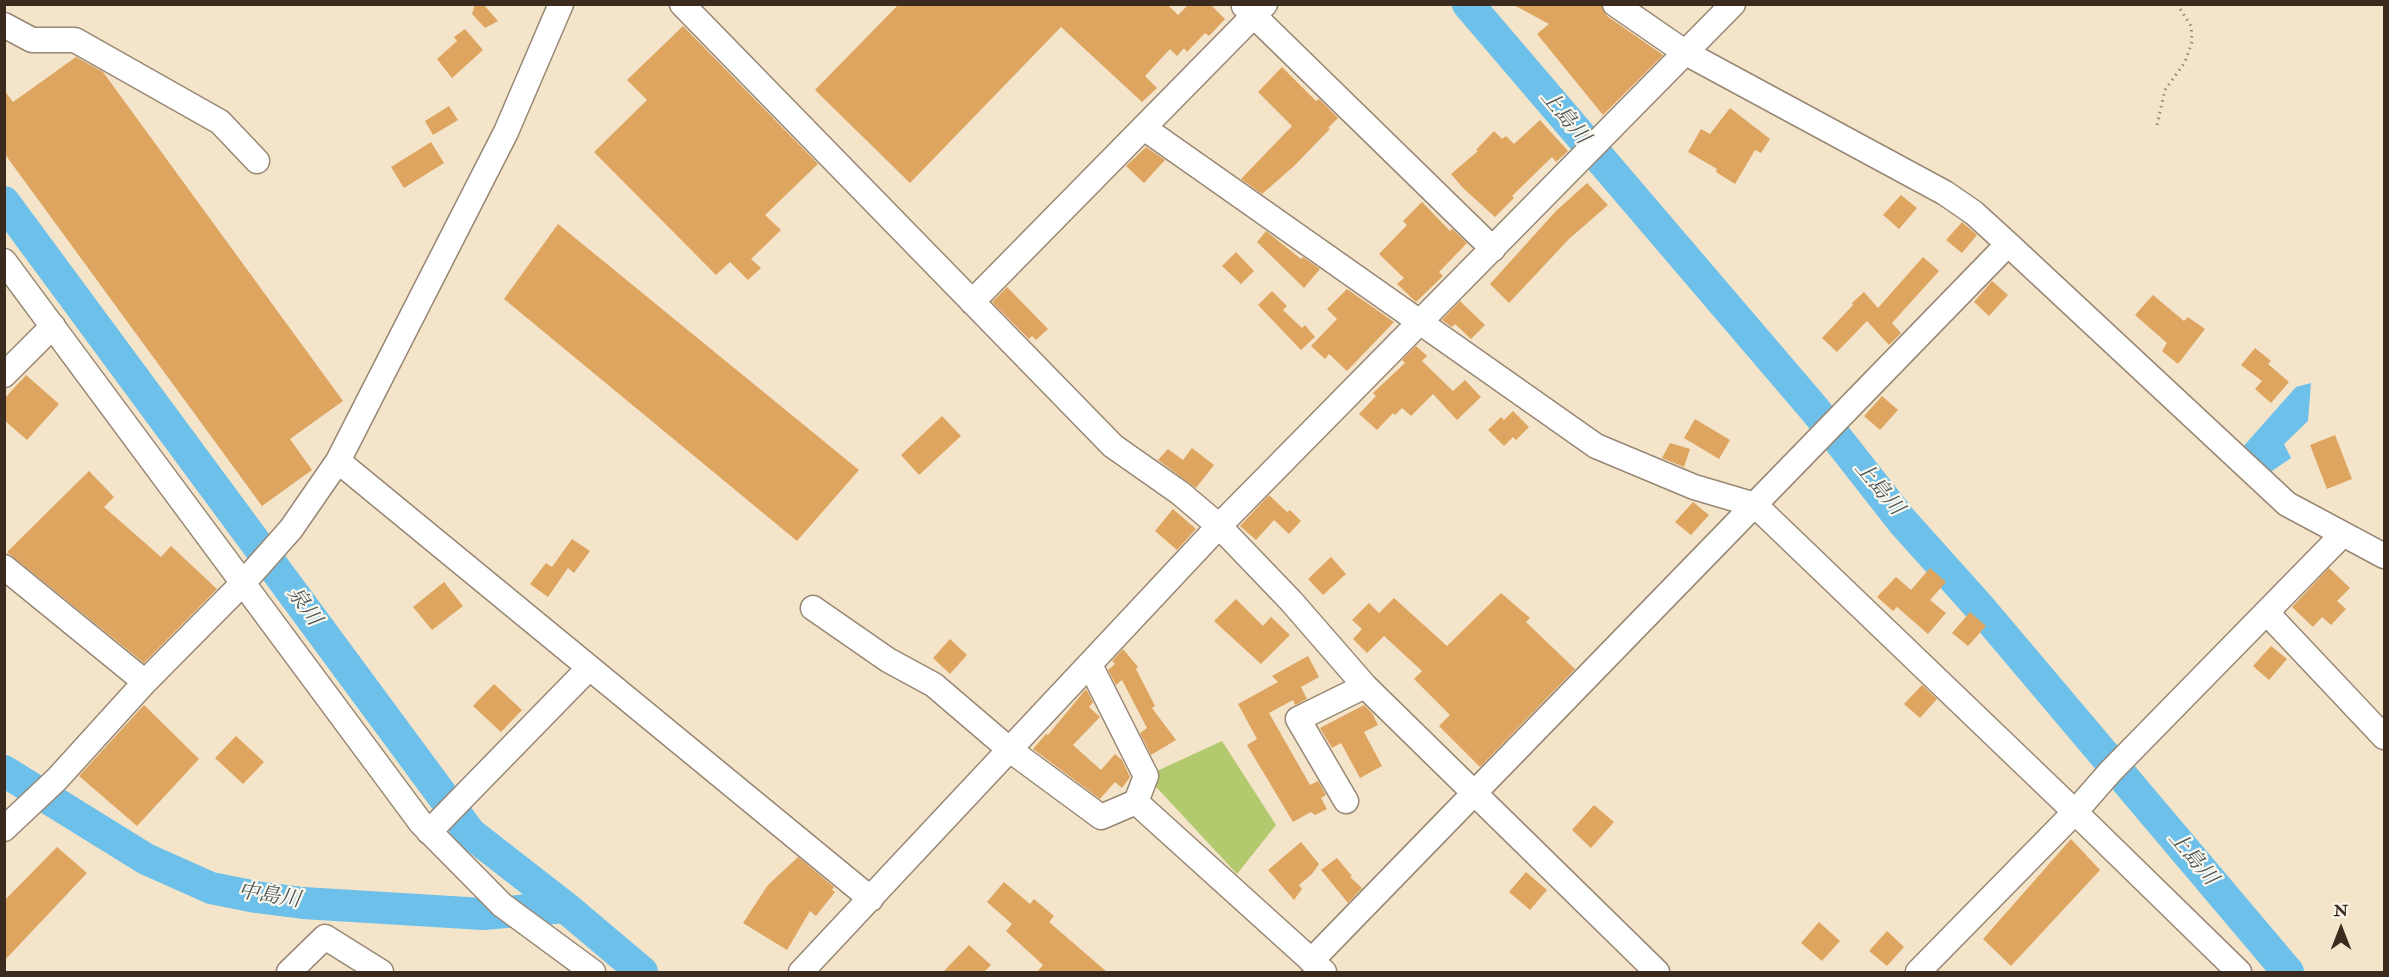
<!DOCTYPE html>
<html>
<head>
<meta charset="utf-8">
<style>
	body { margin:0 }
	#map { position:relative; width:2389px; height:977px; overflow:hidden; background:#f4e4ca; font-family:"IM FELL Double Pica",serif }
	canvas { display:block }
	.frame { position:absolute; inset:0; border:6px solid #3b2a1e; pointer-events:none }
	.north { position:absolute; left:2311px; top:899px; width:60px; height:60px; -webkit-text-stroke:4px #fbf7ec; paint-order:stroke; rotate:0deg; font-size:16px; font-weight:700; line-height:24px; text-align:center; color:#3b2a1e }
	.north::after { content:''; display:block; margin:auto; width:21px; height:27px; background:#3b2a1e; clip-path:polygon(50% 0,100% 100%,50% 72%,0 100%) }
</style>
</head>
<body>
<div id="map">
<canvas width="2389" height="977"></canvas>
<div class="frame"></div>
<div class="north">N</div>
</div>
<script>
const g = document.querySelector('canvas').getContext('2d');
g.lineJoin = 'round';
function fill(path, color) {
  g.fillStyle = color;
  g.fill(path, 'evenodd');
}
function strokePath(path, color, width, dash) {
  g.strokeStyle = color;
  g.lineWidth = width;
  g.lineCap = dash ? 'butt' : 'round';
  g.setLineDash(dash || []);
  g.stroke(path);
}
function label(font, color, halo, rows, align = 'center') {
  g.font = font + ' "IM FELL Double Pica","Noto Serif JP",serif';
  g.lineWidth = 4.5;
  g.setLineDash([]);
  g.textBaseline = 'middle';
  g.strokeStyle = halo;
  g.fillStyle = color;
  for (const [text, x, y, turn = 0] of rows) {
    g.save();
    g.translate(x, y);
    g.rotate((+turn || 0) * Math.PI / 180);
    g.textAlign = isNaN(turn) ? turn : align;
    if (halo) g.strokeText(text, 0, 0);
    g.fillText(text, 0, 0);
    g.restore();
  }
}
const green = new Path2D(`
	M1222 741 1276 825 1237 874 1146 776Z`);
const water = new Path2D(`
	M2311 383 2308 421 2284 444 2291 458 2269 473 2242 448 2296 387Z`);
const river = new Path2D(`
	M1468 4 1815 410 1902 521 1981 609 2288 972
	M4 202 470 833 565 907 642 972
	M4 771 146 859 211 888 256 897 303 903 483 914 565 907`);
const building = new Path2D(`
	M475 4H483L498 21 485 28 472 14Z
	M899 4H1167L1178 15 1189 4H1210L1225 19 1209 36 1205 33 1187 52 1184 48 1177 56 1170 49 1145 76 1157 88 1142 102 1061 27 910 183 815 90Z
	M1512 4H1601L1607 16 1663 55 1603 115 1537 34 1549 24Z
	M683 26 818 164 765 215 781 230 751 259 761 268 748 280 730 262 716 275 594 152 647 100 627 80Z
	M465 29 483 50 452 78 437 59 457 41 454 37Z
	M76 57 103 72 343 401 290 439 312 470 262 506 4 153V90L13 102Z
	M1282 67 1316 101 1319 99 1338 118 1328 128 1330 129 1293 167 1262 194 1241 179 1292 126 1258 92Z
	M449 106 458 120 433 135 425 121Z
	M1730 108 1770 139 1761 153 1755 150 1735 184 1716 172 1717 169 1688 152 1701 129 1710 134Z
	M1540 120 1568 151 1556 162 1552 157 1512 196 1514 198 1495 217 1463 188 1451 174 1478 151 1476 150 1494 131 1502 139 1506 136 1514 144Z
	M431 142 444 163 404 188 391 167Z
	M1146 147 1165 160 1144 183 1126 166Z
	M1587 183 1608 205 1569 239 1509 303 1490 284 1556 211Z
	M1901 195 1917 208 1899 229 1883 215Z
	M1422 202 1450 231 1452 229 1467 243 1439 272 1443 276 1416 302 1397 284 1404 278 1379 254 1407 225 1403 221Z
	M1962 222 1977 235 1962 253 1946 240Z
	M558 224 859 470 797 541 504 299Z
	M1266 231 1301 259 1303 257 1320 269 1304 288 1257 242Z
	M1236 252 1254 271 1241 284 1222 266Z
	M1923 257 1939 271 1892 323 1901 333 1889 345 1867 321 1837 352 1822 338 1853 305 1852 303 1864 292 1878 308Z
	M1992 281 2008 295 1989 316 1974 302Z
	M1007 287 1048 329 1036 340 1032 336 1029 339 992 302Z
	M1347 289 1394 322 1347 371 1329 354 1325 359 1311 346 1337 319 1327 309Z
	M1272 291 1287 306 1283 310 1302 328 1305 325 1315 337 1301 350 1258 305Z
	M2153 295 2184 321 2188 317 2205 329 2178 364 2162 351 2167 343 2135 315Z
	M1460 301 1485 325 1471 339 1455 324 1452 327 1442 320Z
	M1416 346 1427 356 1422 361 1453 391 1465 380 1481 397 1457 420 1433 394 1411 416 1402 408 1395 415 1393 413 1377 430 1359 414 1376 396 1373 393 1405 363 1402 360Z
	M2255 348 2271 361 2268 364 2289 382 2271 403 2255 389 2262 381 2241 365Z
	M26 375 59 404 27 440 4 420V399Z
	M1882 396 1898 410 1880 430 1864 416Z
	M1513 411 1529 427 1516 440 1513 437 1504 446 1488 430 1501 417 1504 420Z
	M942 416 961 436 919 475 901 455Z
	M1695 419 1730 440 1719 459 1684 438Z
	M2335 435 2352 479 2327 489 2310 445Z
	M1670 443 1690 449 1684 467 1662 458Z
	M1192 448 1214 465 1196 488 1158 460 1168 449 1183 460Z
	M89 471 114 497 104 507 161 557 171 546 217 589 144 663 7 552Z
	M1269 495 1287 512 1290 510 1301 521 1289 534 1274 520 1256 540 1240 526Z
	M1693 502 1709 515 1691 535 1675 522Z
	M1173 509 1196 529 1177 550 1155 531Z
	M572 539 590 551 574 573 568 568 548 597 530 584 546 563 552 567Z
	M1331 557 1346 574 1323 595 1308 579Z
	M1930 568 1946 582 1930 600 1946 613 1928 634 1897 607 1893 611 1877 597 1896 577 1911 590Z
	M2329 568 2350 588 2337 601 2346 609 2331 625 2322 617 2313 627 2292 607Z
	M444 582 463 606 432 630 413 607Z
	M1501 593 1530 618 1526 622 1575 669 1480 767 1439 726 1450 715 1414 679 1422 671 1384 636 1367 653 1353 639 1362 629 1352 620 1369 603 1379 613 1394 598 1447 646Z
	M1236 599 1263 626 1271 617 1290 635 1261 664 1214 621Z
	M1970 612 1986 626 1968 646 1952 633Z
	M950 639 967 655 950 674 933 658Z
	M2271 646 2287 659 2269 680 2253 666Z
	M1123 649 1138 667 1136 669 1155 706 1152 708 1176 740 1151 755 1140 733 1147 728 1122 680 1116 685 1108 670 1115 664 1112 661Z
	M1308 656 1319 677 1301 687 1307 699 1295 705 1293 700 1269 713 1310 785 1318 781 1326 795 1321 798 1327 809 1315 815 1311 812 1293 822 1247 745 1257 739 1238 704 1278 682 1272 676Z
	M494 684 522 710 501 732 473 706Z
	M1922 685 1937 699 1920 718 1904 704Z
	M1086 689 1093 702 1089 707 1100 717 1073 745 1101 770 1115 754 1122 760 1130 777 1122 788 1115 782 1100 799 1033 749 1046 734 1048 735Z
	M144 705 199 759 137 826 79 776Z
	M1364 705 1372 713 1378 725 1364 732 1382 766 1360 778 1341 743 1332 748 1320 728Z
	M236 736 264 762 243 784 215 758Z
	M1594 805 1614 822 1591 848 1572 830Z
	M2071 839 2100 870 2011 966 1983 939Z
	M1301 842 1319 864 1312 874 1299 885 1302 889 1294 900 1268 870Z
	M57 847 87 873 4 961V901Z
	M798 857 834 887 832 890 835 892 816 916 810 911 787 950 743 923 768 885Z
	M1337 858 1352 876 1350 877 1362 888 1348 903 1321 870Z
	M1526 872 1547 890 1530 910 1509 892Z
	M1004 882 1030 904 1034 899 1054 916 1049 922 1107 972H1037L1043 965 1006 931 1012 924 987 902Z
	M1819 922 1840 941 1822 961 1801 943Z
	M1887 931 1904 947 1887 966 1869 951Z
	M969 945 991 965 984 972H943Z`);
const path = new Path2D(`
	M2157 125 2165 90 2185 62 2192 42 2191 26 2177 4`);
const minor = new Path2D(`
	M682 4 1113 446 1180 493 1219 526 1291 601 1365 686 1657 972
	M1615 4 1686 53 1945 193 1974 213 2008 244 2287 504 2384 556
	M1244 6 1493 249
	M4 25 32 40H75L220 122 257 161
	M1144 128 1596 446 1694 487 1755 505 2075 812 2239 972
	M4 261 421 823 502 905 593 972
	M972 302 1265 4
	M4 375 53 326
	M338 461 871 899
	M4 567 145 682
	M813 608 888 660 934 685 1010 750 1101 817 1136 802 1324 972
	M2267 613 2384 737
	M1090 665 1146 776 1136 802
	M1346 801 1298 719 1365 686
	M4 829 57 779 145 682 244 582 291 529 338 461 506 132 561 4
	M429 832 589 668
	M1311 961 2008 244
	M289 972 325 937 381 972
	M801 972 1219 526 1733 4
	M1918 972 2075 812 2110 772 2343 534`);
const waterNames = [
	["上島川",1564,118,50],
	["上島川",1878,489,50],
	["泉川",303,607,54],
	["上島川",2192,859,50],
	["中島川",269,897,9]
];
fill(green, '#b2c96e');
fill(water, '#6cc0e9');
strokePath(river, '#6cc0e9', 32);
fill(building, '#dea560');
strokePath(minor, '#988774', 27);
strokePath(path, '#988774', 3, [1.5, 4.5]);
strokePath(minor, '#fff', 24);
label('italic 21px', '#4a575b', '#fbf7ec', waterNames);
</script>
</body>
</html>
